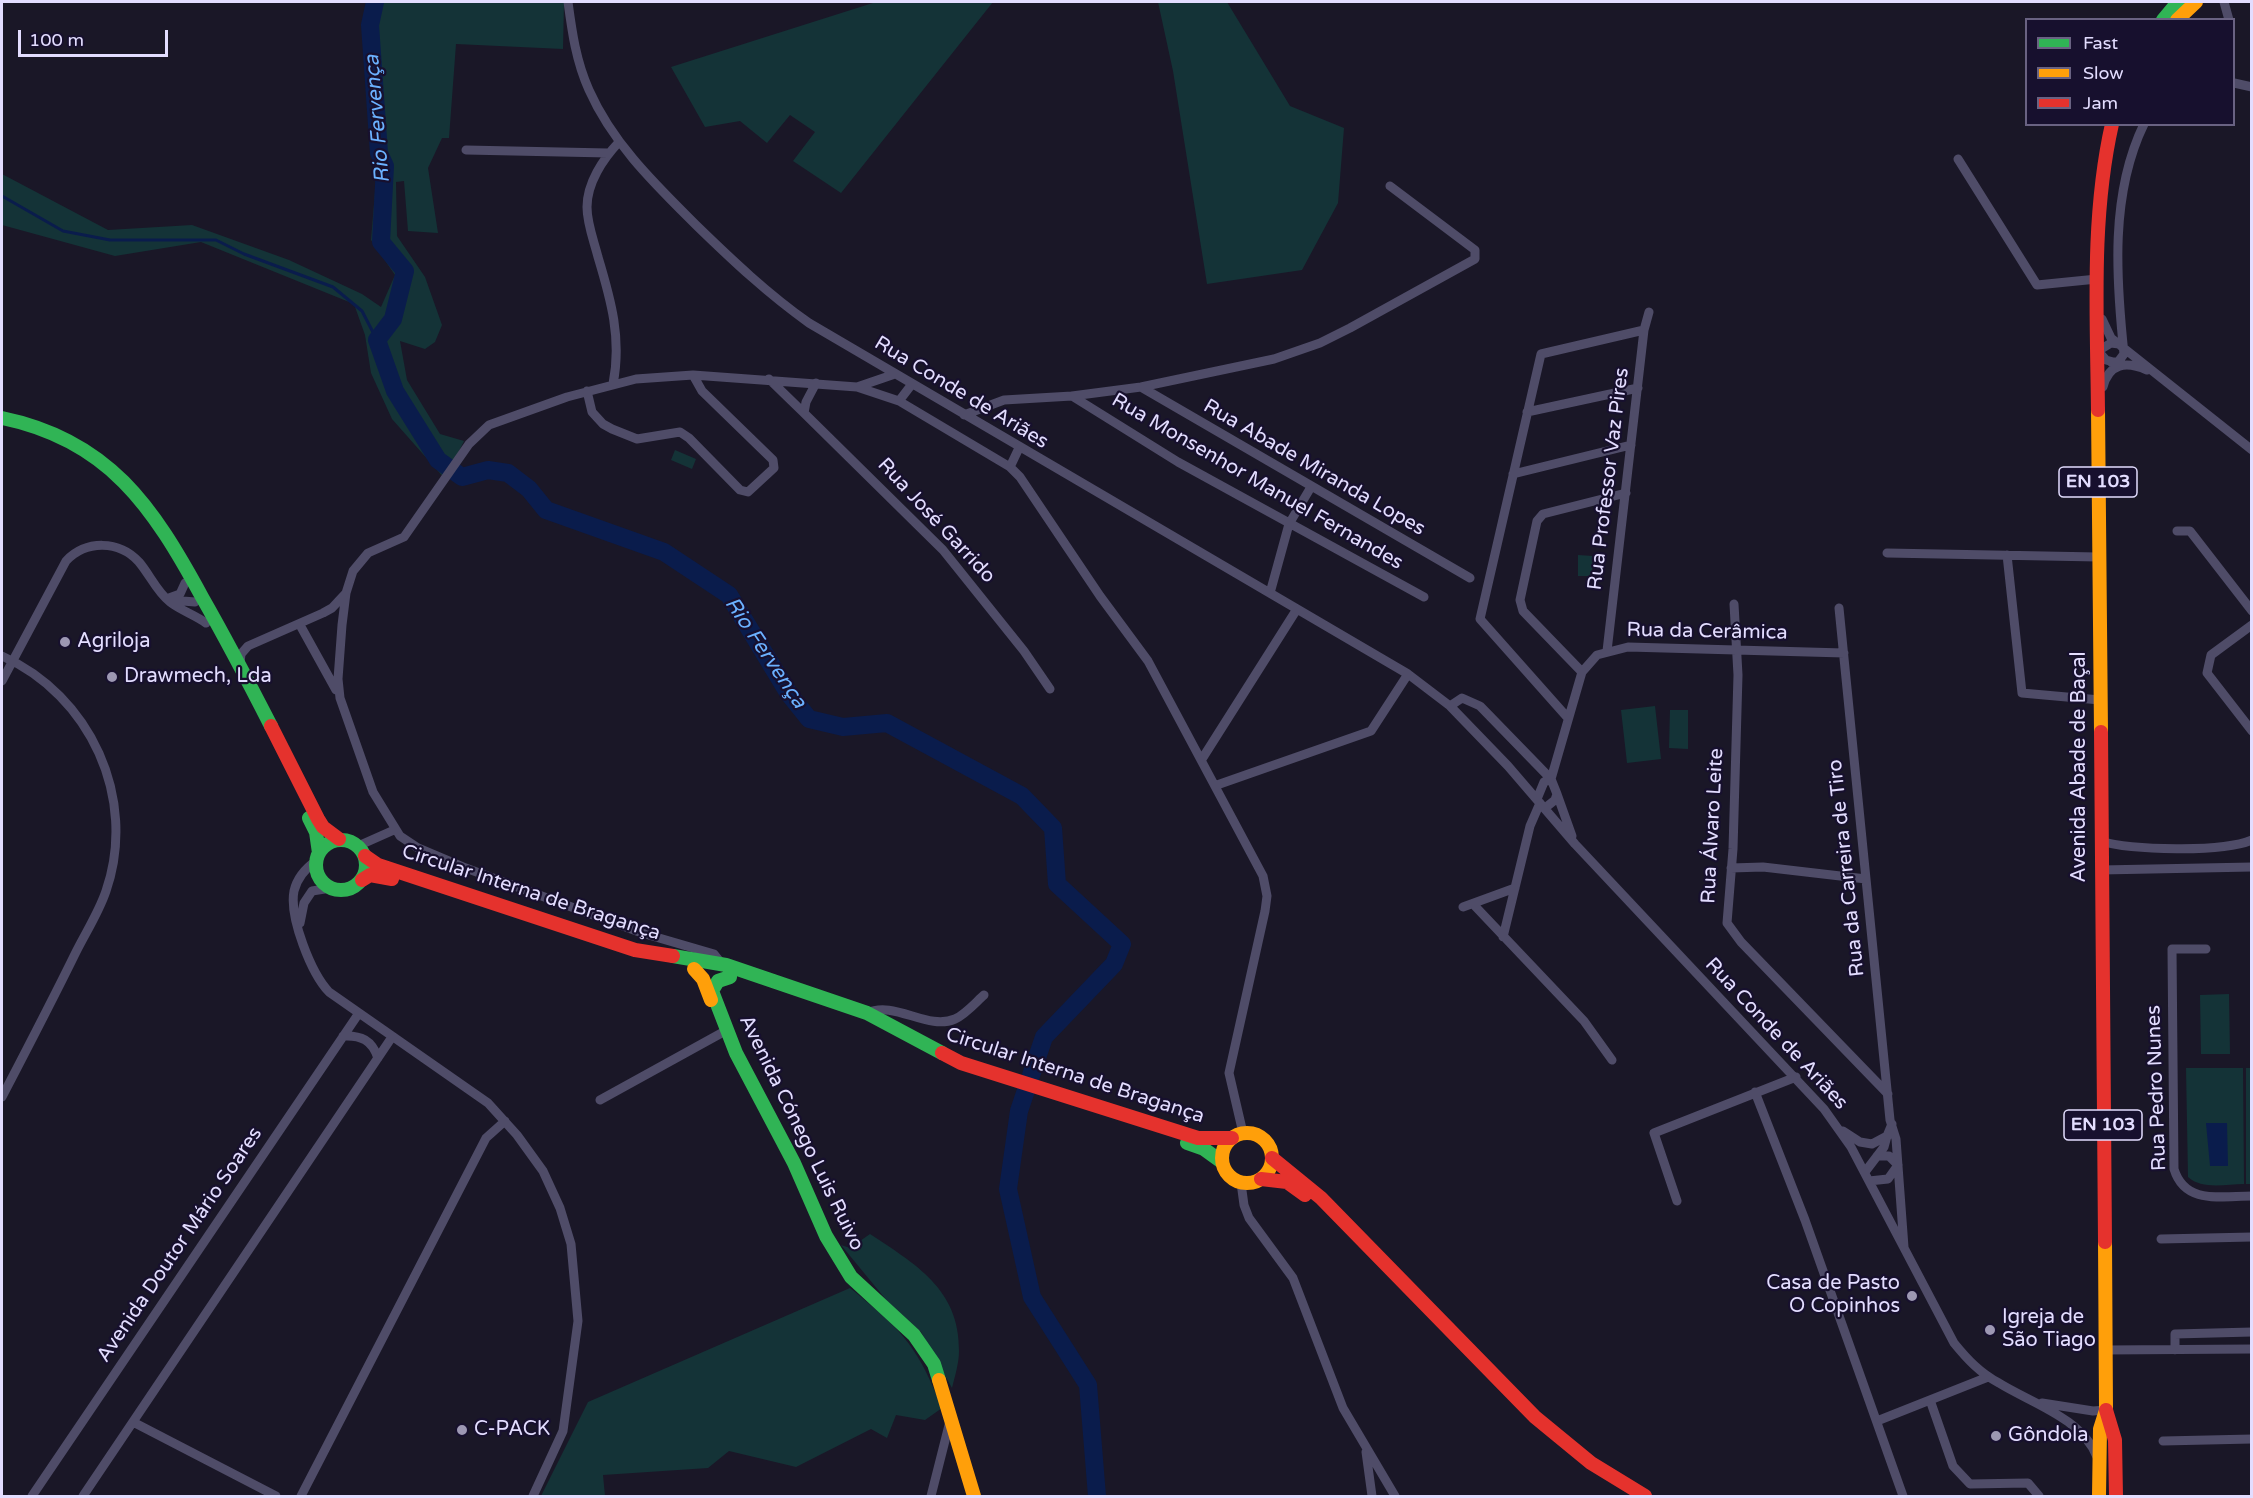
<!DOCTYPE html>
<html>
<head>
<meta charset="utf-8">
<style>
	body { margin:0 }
	#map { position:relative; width:2253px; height:1498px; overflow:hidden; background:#1a1727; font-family:"Varela Round",sans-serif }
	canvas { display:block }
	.frame { position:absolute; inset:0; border:3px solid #e3ddff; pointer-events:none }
	.legend { position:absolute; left:2025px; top:18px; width:210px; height:108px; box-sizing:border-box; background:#17102e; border:2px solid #696282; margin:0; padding:8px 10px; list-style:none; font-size:18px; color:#e3ddff }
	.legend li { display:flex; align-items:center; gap:12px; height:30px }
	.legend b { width:30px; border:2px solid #696282 }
	.scale { position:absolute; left:18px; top:30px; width:150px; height:27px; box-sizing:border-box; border:3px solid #e3ddff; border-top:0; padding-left:8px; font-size:18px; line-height:21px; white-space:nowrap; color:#e3ddff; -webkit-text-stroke:4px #17102e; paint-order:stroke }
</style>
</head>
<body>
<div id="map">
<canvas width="2253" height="1498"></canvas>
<div class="frame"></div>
<ul class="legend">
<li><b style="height:8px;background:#30b455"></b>Fast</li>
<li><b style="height:8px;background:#ff9f0a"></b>Slow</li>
<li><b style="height:8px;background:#e5322d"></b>Jam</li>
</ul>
<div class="scale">100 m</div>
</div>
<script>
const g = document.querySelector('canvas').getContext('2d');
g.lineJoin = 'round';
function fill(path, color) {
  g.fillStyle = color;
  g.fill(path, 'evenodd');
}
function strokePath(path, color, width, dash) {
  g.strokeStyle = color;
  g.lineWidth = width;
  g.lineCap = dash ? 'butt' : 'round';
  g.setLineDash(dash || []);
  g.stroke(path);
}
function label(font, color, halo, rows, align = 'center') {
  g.font = font + ' "Varela Round",sans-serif';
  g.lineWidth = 4.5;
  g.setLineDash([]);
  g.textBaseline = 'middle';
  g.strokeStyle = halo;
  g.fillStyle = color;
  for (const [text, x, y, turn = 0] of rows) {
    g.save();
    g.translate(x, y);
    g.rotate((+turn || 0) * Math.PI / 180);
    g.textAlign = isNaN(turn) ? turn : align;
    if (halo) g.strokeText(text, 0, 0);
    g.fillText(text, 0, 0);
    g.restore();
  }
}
const green = new Path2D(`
	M367 2H564L563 49 456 44 449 138H442L428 168 438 233 408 231 404 181 396 182 397 236 425 277 442 325 435 342 425 349 400 341 407 380 440 434 464 441 445 479 392 419 371 373 365 335 354 304 201 242 115 256 2 225V174L108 230 192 225 289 260 362 294 381 307 395 275 371 240 377 167 365 77Z
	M876 2H993L841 193 793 161 815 132 790 115 767 143 740 121 705 127 671 67Z
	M1158 2H1227L1290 106 1344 128 1338 203 1302 270 1207 284 1173 71Z
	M675 450 696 459 692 469 671 460Z
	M1578 555 1593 556 1592 576H1578Z
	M1655 706 1661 759 1627 763 1621 710Z
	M1670 710H1688V749L1669 748Z
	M2229 994 2230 1054H2201L2200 995Z
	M2186 1068H2243L2244 1184C2226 1184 2202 1190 2188 1177Z
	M2246 1068H2252L2251 1184H2246Z
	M870 1234C915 1264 960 1289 959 1351 959 1363 955 1376 952 1388L921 1332 888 1302 841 1245 850 1248Z
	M850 1288C902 1330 917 1345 942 1408L925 1420 896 1415 887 1438 871 1429 796 1467 729 1451 708 1468 603 1475 605 1496H541L588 1402Z`);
const water = new Path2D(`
	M2206 1123H2227L2228 1166H2210Z`);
const stream = new Path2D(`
	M2 196 63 231 110 240H216L244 254 333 287 362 311 377 340`);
const river = new Path2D(`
	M375 2 370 25 379 153 385 166 381 242 405 271 393 319 377 340 395 391 438 460 462 477 488 470 508 473 529 489 546 510 664 552 729 595 789 694 809 719 843 727 887 723 1022 796 1053 828 1057 884 1122 944 1114 964 1044 1037 1019 1111 1008 1189 1032 1297 1088 1385 1097 1496`);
const street = new Path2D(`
	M568 2C572 32 576 61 589 90 613 144 655 184 696 225 732 260 768 294 809 323L1408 674 1450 706 1508 766 1575 844 1824 1109 1851 1147 1954 1343C1967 1359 1980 1373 1999 1383 2031 1403 2082 1418 2097 1457
	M2224 2 2229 20
	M2234 83 2252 87
	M466 150 608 153
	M1958 159 2037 285 2097 279
	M2102 319 2111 338 2252 450
	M2111 362H2118L2124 354C2116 278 2110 194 2144 124
	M2117 363 2106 360 2098 351 2111 343 2119 344
	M769 379 804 413
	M816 383 806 402 804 413 943 550 1024 651 1050 689
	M613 384C622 339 611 300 598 257 594 241 587 224 587 207 587 183 603 159 619 142
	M857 387 895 374
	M1141 387 1470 578
	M2103 387C2109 363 2126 361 2147 370
	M587 391 592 412 603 424 612 429 637 439 680 432 689 438 740 490 748 492 774 468 773 460 702 391 693 375
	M1072 396 1178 462 1424 597
	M899 401 912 384
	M1527 412 1638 388
	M964 415 1004 400 1072 396 1141 387 1274 359 1320 343 1350 328 1475 259V250L1390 186
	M1010 467 1019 448
	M1513 474 1631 445
	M2177 531H2190L2252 611
	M1887 553 2098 557
	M2007 555 2022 693 2100 700
	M1270 593 1289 524 1311 487
	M169 598 180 594 185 583
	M171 600 195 602
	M1734 604 1738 675 1733 849 1727 923 1741 942 1888 1094
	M1839 608 1890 1120 1896 1139 1904 1247
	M300 625 336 690
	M2252 625 2211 655 2207 673 2252 731
	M1607 651 1644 330 1649 312
	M2 656C90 695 138 798 106 891 99 912 86 932 76 952 52 1001 27 1049 2 1097
	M240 663 241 654 248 646 323 613 332 608 346 593
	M1582 672 1523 611 1520 600 1537 521 1543 514 1626 493
	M2 681 66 561C86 540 119 540 139 562 150 575 157 592 170 602 180 610 195 615 206 623
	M1450 706 1462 698 1480 706 1551 779 1557 794 1555 800 1545 808
	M1567 717 1480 619 1541 354 1644 330
	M1202 759 1297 609
	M1551 779 1582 672 1597 655 1628 647 1844 653
	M1217 785 1371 731 1408 674
	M1557 794 1572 836
	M1537 799 1544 782 1551 779
	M2100 841C2131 850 2222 853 2252 840
	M358 846 394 830
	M316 861C306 868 297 878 294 891 289 917 311 973 329 992L488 1103 517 1135 543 1171 560 1208 571 1244 578 1321 563 1431 533 1496
	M1731 868 1763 867 1866 879
	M2101 870 2252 867
	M1473 904 1584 1021 1612 1060
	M1463 907 1515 888
	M300 923 304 903 312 891 331 888
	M1503 937 1530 826 1540 803
	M2206 949H2172L2174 1169C2185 1205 2221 1196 2252 1196
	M722 964 714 954 642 933 463 867 418 848 400 836 373 792 340 698 338 679 342 625 346 593 353 571 368 553 404 537 469 444 489 425 567 397 636 379 693 375 857 387 899 401 1010 467 1020 477 1100 596 1148 661 1263 876 1267 896 1265 911 1229 1073 1243 1133
	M867 1013C895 1000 927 1031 955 1019 966 1014 976 1002 984 995
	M343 1036C361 1035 372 1040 378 1058
	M1755 1092 1805 1220 1903 1496
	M600 1100 727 1030
	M1843 1131 1860 1142 1872 1144 1887 1136 1892 1124
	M1865 1172 1884 1147 1887 1136
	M1869 1181 1888 1179 1898 1165 1889 1156H1877
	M1241 1183 1244 1205 1249 1218 1293 1278 1343 1408 1395 1496
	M1677 1201 1654 1133 1796 1077
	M2161 1239 2252 1237
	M2105 1350 2252 1349
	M2175 1350V1334L2252 1332
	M1930 1400 1953 1466 1970 1484 2028 1483 2039 1496
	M2042 1403 2093 1411 2106 1410
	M1877 1421 1988 1377
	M133 1422 276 1496
	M2163 1441 2252 1439
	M1366 1452 1372 1496
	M32 1496 359 1013
	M83 1496 392 1037
	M301 1496 486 1138 505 1121
	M931 1496 950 1421`);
const fast = new Path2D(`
	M2163 20 2178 2
	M2 418C109 440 153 507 202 597 226 639 249 683 271 726
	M309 818 316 832 319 853
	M316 865a25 25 0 1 1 50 0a25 25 0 1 1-50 0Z
	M673 956 726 965 867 1013 942 1053
	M730 977 718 981 712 991 736 1053 794 1163 826 1236 851 1277 914 1335 934 1364 939 1380
	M1187 1143 1204 1149 1222 1162`);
const slow = new Path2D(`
	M2177 20 2196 2
	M2098 410 2101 732
	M694 969 703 979 711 1000
	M1222 1158a25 25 0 1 1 50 0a25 25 0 1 1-50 0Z
	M939 1380 974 1496
	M2099 1496 2100 1429 2106 1410 2105 1242`);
const jam = new Path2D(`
	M2098 410C2097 315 2091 217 2112 124
	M271 726 318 819 323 827 339 839
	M2101 732 2105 1242
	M365 856 378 865 635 950 673 956
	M362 880 370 875 392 879
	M942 1053 961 1063 1198 1138H1232
	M1272 1158 1321 1198 1535 1417 1591 1463 1645 1496
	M1261 1179 1287 1182 1305 1195
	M2106 1410 2115 1440 2116 1496`);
const markers = [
	[65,642,6,"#9d98b3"],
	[112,677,6,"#9d98b3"],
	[1912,1296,6,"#9d98b3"],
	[1990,1330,6,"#9d98b3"],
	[462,1430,6,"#9d98b3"],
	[1996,1436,6,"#9d98b3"]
];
const shields = [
	[2098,482,78],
	[2103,1125,78]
];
const shieldNames = [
	["EN 103",2098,482],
	["EN 103",2103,1125]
];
const streetNames = [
	["Rua Conde de Ariães",961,393,31],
	["Rua Abade Miranda Lopes",1314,468,30],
	["Rua Professor Vaz Pires",1609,479,-83],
	["Rua Monsenhor Manuel Fernandes",1257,482,30],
	["Rua José Garrido",936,521,47],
	["Rua da Cerâmica",1707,632,1],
	["Avenida Abade de Baçal",2080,767,-90],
	["Rua Álvaro Leite",1713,826,-87],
	["Rua da Carreira de Tiro",1847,868,-96],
	["Circular Interna de Bragança",531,893,18],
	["Rua Conde de Ariães",1776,1034,47],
	["Circular Interna de Bragança",1075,1076,18],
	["Rua Pedro Nunes",2157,1088,-92],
	["Avenida Cónego Luis Ruivo",801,1133,64],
	["Avenida Doutor Mário Soares",180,1245,-56]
];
const poiNames = [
	["Agriloja",77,642],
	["Drawmech, Lda",124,677],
	["Casa de Pasto",1900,1284,"right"],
	["O Copinhos",1900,1307,"right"],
	["Igreja de",2002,1318],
	["São Tiago",2002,1341],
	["C-PACK",474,1430],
	["Gôndola",2008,1436]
];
const waterNames = [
	["Rio Fervença",378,119,-95],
	["Rio Fervença",765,653,56]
];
fill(green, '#143337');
fill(water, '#0a1c4c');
strokePath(stream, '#0a1c4c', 3);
strokePath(river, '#0a1c4c', 18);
strokePath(street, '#4f4c68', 9);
strokePath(fast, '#30b455', 14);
strokePath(slow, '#ff9f0a', 14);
strokePath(jam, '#e5322d', 14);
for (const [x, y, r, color] of markers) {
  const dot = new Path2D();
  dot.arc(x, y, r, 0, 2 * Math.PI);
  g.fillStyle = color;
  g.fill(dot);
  strokePath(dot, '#17102e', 2);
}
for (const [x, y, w] of shields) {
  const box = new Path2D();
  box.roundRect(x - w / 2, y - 15, w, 30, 4.5);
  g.fillStyle = '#17102e';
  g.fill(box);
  strokePath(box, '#e3ddff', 1.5);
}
label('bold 18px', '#e3ddff', null, shieldNames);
label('20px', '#e3ddff', '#17102e', streetNames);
label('20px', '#e3ddff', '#17102e', poiNames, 'left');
label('italic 21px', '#6bb1ff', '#17102e', waterNames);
</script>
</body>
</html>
